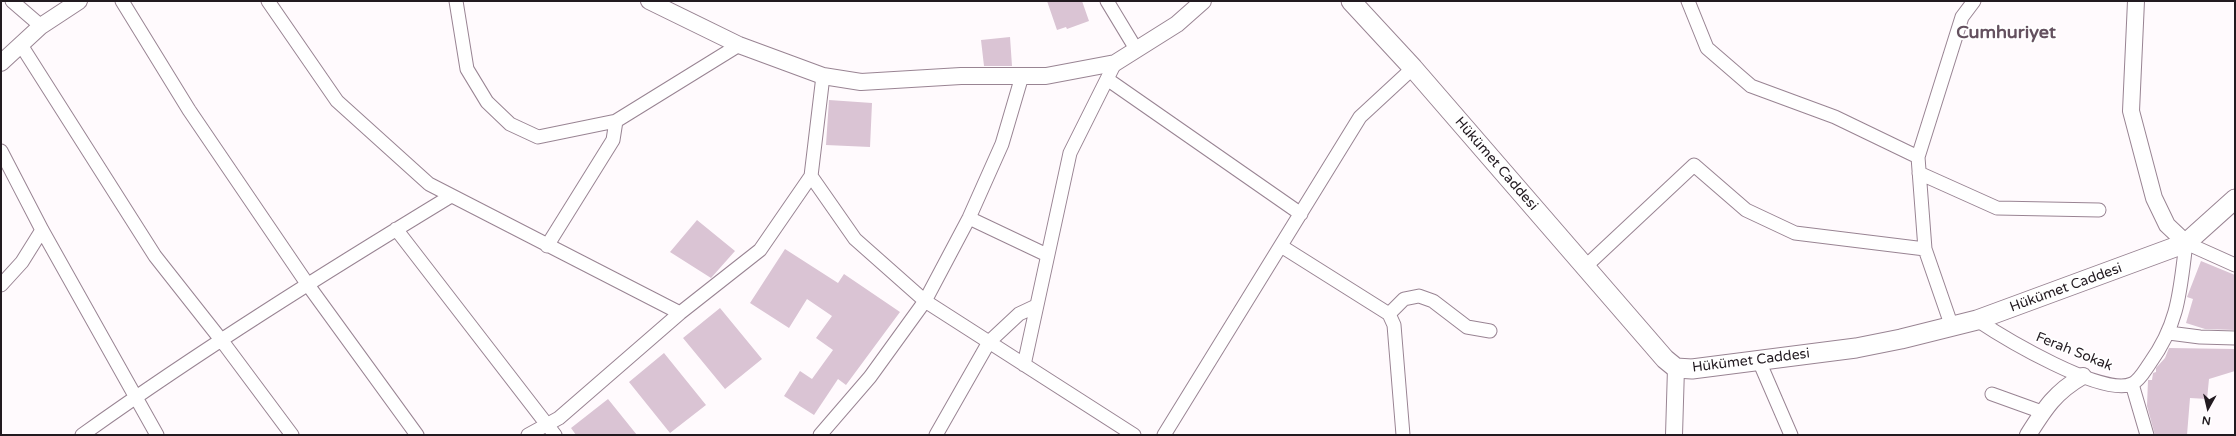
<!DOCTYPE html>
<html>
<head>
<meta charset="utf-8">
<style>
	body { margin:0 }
	#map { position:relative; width:2236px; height:436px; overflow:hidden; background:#fffafd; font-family:"Varela Round",sans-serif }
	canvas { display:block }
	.frame { position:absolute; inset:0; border:2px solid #221a20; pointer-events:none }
	.north { position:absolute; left:2188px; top:388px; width:40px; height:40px; -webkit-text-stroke:3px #fff; paint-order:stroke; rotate:188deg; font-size:11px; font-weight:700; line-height:16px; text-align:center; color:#221a20 }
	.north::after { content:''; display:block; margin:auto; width:14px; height:18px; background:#221a20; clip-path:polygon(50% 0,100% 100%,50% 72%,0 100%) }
</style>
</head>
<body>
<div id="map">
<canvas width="2236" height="436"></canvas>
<div class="frame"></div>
<div class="north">N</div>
</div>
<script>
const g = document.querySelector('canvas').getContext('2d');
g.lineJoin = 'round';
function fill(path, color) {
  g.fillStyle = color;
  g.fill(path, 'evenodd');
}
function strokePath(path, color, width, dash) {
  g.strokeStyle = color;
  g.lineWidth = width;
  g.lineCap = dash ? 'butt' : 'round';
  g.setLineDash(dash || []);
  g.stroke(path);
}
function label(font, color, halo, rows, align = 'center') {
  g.font = font + ' "Varela Round",sans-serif';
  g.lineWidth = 3.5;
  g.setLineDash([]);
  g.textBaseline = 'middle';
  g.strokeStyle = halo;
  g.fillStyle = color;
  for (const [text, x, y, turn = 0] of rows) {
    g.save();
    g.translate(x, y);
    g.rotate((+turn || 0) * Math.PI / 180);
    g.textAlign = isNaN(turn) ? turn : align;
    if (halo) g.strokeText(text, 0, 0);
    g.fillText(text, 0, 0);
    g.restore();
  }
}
const building = new Path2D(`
	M1047 1H1082L1089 21 1067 29 1066 27 1057 30Z
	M1010 37 1012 66H984L981 40Z
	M829 100 872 103 870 147 826 145Z
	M697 220 735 251 711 278 670 252Z
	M785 249 838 283 844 274 900 312 846 385 838 379 814 415 784 396 800 371 812 379 833 350 816 338 832 316 807 299 789 328 750 303Z
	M2201 261 2235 275V330L2205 329 2186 323 2193 299 2187 297Z
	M720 308 762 359 725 389 683 338Z
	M2169 348 2235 349V371L2209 379 2207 399 2190 398 2187 435H2155L2147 406 2148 380H2152L2153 373 2156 372V368L2165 358Z
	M664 353 706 405 670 433 629 382Z
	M608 399 637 435H576L571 428Z`);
const minor = new Path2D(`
	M12 1 41 26
	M122 1 189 110 308 285 417 435
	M268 1 337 101 429 184 680 313
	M456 1 467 69 487 102 510 124 538 137 616 121 739 45
	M1107 1 1136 49
	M1688 1 1707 48 1751 86 1835 117 1918 157
	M21 45 155 256 222 341 292 435
	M823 76 811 176 855 239 925 301 1134 435
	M1107 79 1301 214
	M1 151 42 230 157 435
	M1919 173 1997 208 2099 210
	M969 218 1047 255
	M396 229 555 435
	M547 246 613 140 616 121
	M1281 246 1389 314 1394 325 1403 435
	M1585 267 1694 165 1746 210 1795 233 1925 249
	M1 285 22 262 42 230
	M1389 314 1404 299 1419 296 1433 301 1467 327 1490 331
	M1977 320C2004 338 2102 397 2132 384 2140 380 2145 370 2150 363 2179 323 2180 290 2186 243L2235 265
	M1952 327 1925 249 1918 157 1962 17 1974 1
	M2169 333 2200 337 2235 338
	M1759 361 1791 435
	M1024 365 1070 153 1115 63
	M2132 384 2147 435
	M1992 394 2042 412
	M82 435C201 350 326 272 451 196
	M528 435 559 418 680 313 760 250 811 176
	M820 435 870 377 925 301 969 218 1002 144 1022 76
	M936 435 989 342 1019 314 1036 306
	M1164 435 1360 117 1413 68`);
const tertiary = new Path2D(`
	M649 1 739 45 823 76 861 82 961 76H1046L1115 63 1177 24 1203 1
	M2136 1 2131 111 2154 198 2167 225 2186 243
	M1 63 41 26 79 1
	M1674 435 1676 368
	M2028 435C2045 408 2055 392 2083 376`);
const secondary = new Path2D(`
	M1351 1 1413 68 1665 359 1676 368 1692 369 1856 348 1901 339 1977 320 2186 243 2235 199`);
const streetNames = [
	["Hükümet Caddesi",1496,164,49],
	["Hükümet Caddesi",2066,288,-20],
	["Ferah Sokak",2074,352,22],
	["Hükümet Caddesi",1751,361,-7]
];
const districtNames = [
	["Cumhuriyet",2006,33]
];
fill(building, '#dac4d4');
strokePath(minor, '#998493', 15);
strokePath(tertiary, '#998493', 18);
strokePath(secondary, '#998493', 21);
strokePath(minor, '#fff', 13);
strokePath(tertiary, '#fff', 16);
strokePath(secondary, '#fff', 19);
label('14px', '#221a20', '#fff', streetNames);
label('bold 18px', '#64515f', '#fff', districtNames);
</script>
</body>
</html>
